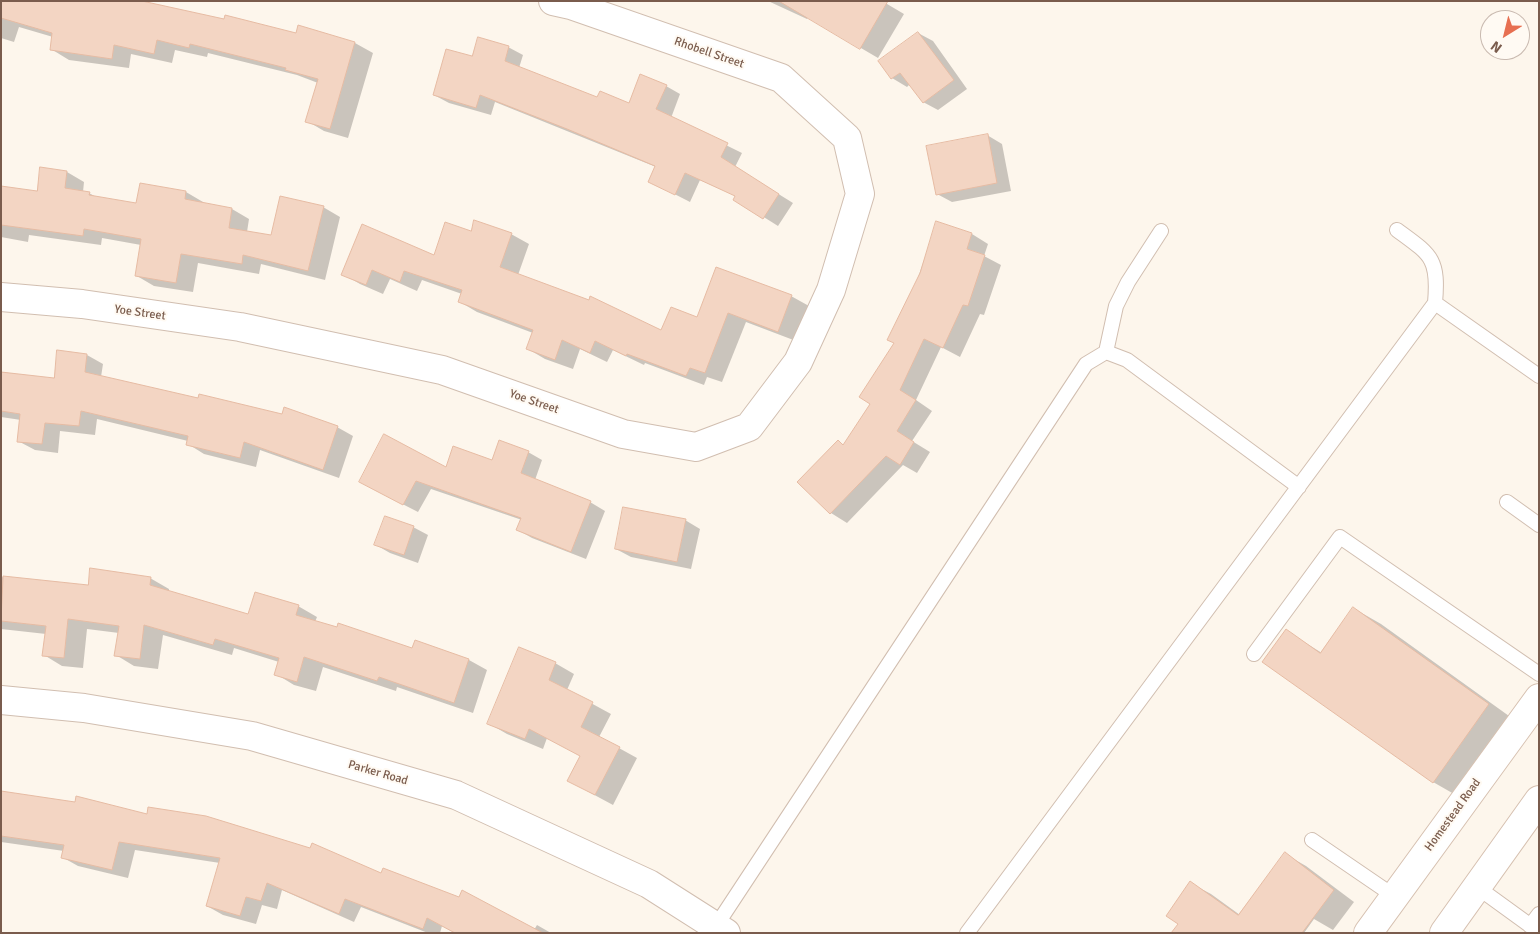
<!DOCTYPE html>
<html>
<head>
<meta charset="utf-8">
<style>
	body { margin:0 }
	#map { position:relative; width:1540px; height:934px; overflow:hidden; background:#fdf6ec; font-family:Signika,sans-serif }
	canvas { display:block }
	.frame { position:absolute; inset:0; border:2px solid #7a5c4d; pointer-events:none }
	.north { position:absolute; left:1480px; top:10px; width:50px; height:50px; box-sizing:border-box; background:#fffaf3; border:1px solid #cabbb1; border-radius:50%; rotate:216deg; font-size:14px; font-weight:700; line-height:20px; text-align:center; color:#7a5c4d }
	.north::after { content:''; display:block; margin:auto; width:18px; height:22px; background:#e76f51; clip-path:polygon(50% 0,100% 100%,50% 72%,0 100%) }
</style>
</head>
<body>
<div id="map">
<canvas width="1540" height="934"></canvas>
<div class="frame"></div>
<div class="north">N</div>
</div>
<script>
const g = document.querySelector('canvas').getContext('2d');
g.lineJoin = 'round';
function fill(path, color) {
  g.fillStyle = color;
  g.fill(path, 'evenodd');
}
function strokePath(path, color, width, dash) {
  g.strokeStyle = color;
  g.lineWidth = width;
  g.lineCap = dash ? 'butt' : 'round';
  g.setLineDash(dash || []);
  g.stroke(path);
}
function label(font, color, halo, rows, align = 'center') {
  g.font = font + ' Signika,sans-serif';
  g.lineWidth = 4;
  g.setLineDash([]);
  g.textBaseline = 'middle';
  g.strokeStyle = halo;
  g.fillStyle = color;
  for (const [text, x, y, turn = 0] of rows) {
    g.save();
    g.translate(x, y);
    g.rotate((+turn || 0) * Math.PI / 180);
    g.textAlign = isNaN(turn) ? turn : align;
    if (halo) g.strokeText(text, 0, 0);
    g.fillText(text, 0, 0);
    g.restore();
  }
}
const shadow = new Path2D(`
	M1 1 297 34 299 26 355 43 373 53 348 138 324 131 307 121 318 83 297 75 208 53 207 57 175 50 172 63 131 54 129 68 69 60 51 49 53 37 19 27 14 42 1 38Z
	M768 1H882L904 14 878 58 808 17 807 19Z
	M918 33 933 41 967 89 938 110 923 102 910 84 907 87 892 78 879 61Z
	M508 47 523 55 519 68 598 99 629 105 666 86 680 94 671 118 742 153 735 167 793 203 778 226 735 199 736 196 700 180 690 202 649 181 656 167 495 102 491 115 449 103 434 95 473 58Z
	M987 135 1002 144 1011 191 952 202 937 194Z
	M67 172 84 182 83 192 89 193 98 198 137 205 141 184 186 192 203 202V204L232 209 249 219 247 232 272 237 323 207 340 217 325 280 261 264 259 274 198 263 193 292 154 286 137 276 141 245 102 238 101 245 29 235 28 242 1 237V187L38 193Z
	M937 223 972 234 988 244 984 256 1001 265 984 315 980 314 960 357 941 347 916 400 932 411 912 441 930 452 917 473 903 465 847 523 831 513 799 482 838 441 844 445 872 403 895 343Z
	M471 232 511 234 529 244 518 275 662 332 698 319 791 296 809 306 796 341 746 322 722 382 707 377 704 385 645 363 644 365 613 350 607 362 580 349 573 369 545 359 528 349 533 333 477 312 460 302 462 294 422 280 417 291 390 279 383 294 360 284 343 274 435 256Z
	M87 355 103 364 101 377 199 400 337 427 353 436 339 478 260 450 256 467 204 454 188 444V441L97 419 95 435 60 431 58 453 35 450 18 441 21 420 1 417V372L55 379Z
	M528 452 542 460 535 480 590 502 605 511 586 559 532 538 518 530 522 520 431 489 418 512 375 490 447 468 493 462Z
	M685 520 700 529 691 569 631 557 616 549Z
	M413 527 428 535 418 563 390 553 376 545Z
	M1 577 89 587 150 578 169 589V592L249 615 298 606 317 617 315 622 413 650 469 660 487 670 473 713 397 687 396 691 323 667 316 691 294 685 276 674 279 662 234 648 232 655 163 635 158 669 134 666 116 655 119 633 87 629 83 668 62 666 44 655 46 634 1 629Z
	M1353 608 1381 624 1516 721 1461 798 1433 782 1286 631 1322 653Z
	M555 663 574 674 567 690 611 714 599 737 637 758 613 805 587 791 582 756 547 738 543 749 507 734 488 723Z
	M1 793 382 874 534 930 537 925 551 933H455L442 926 440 933H428L361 907 354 922 282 890 277 909 262 905 256 924 223 915 207 906 220 863 135 850 128 878 78 866 62 857 64 851 1 842Z
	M1285 854 1306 866 1354 902 1333 930 1314 919 1304 933H1173L1179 924 1190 883 1211 894 1240 915Z`);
const building = new Path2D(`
	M1 1H142L224 19 225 15 296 33 298 25 355 42 330 129 305 122 318 79 285 70 286 68 190 44 189 48 157 40 154 54 114 45 112 59 50 50 52 33 1 18Z
	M779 1H888L860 49Z
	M918 32 954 80 923 103 900 73 891 79 878 61Z
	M478 37 509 46 505 61 597 97 600 91 629 103 640 74 667 85 656 109 728 143 721 157 779 194 763 219 733 200 735 196 685 173 675 195 648 182 655 166 567 129 480 95 476 108 433 95 446 49 472 56Z
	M988 134 997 183 936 195 926 146Z
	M40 167 67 171 65 188 90 192 89 195 136 203 140 183 186 191 185 199 232 208 229 228 271 235 280 196 324 206 308 271 243 255 242 264 181 254 176 283 135 276 141 239 84 229 83 236 1 225V186L37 191Z
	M474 220 512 233 500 267 589 300 590 296 661 330 671 307 697 317 716 267 792 295 778 332 728 313 705 373 690 368 686 376 627 354 626 356 595 341 590 353 562 340 555 360 526 349 533 330 458 302 462 290 404 271 400 282 372 270 366 285 341 275 362 224 434 255 445 222 471 231Z
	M936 221 972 233 967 249 985 255 968 306 963 305 943 348 924 339 900 390 916 400 897 431 914 442 900 465 886 456 830 514 797 482 838 440 843 445 870 404 859 397 894 343 887 340 920 273Z
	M57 350 87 354 85 372 198 398 199 394 282 414 284 407 338 426 323 470 244 442 240 458 186 445 188 436 81 411 79 426 45 423 42 444 17 442 20 414 1 411V372L54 378Z
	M384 434 446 467 453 446 492 460 499 440 529 451 521 473 591 501 571 552 516 530 521 518 416 481 403 505 359 482Z
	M623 507 686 519 677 562 615 549Z
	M385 516 414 526 404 555 374 545Z
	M90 568 151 577 150 585 248 614 255 592 299 605 296 615 337 627 338 623 412 648 415 640 469 659 454 703 379 677 377 681 304 657 297 682 274 675 279 658 215 639 213 645 144 625 140 659 114 656 119 626 68 619 64 658 42 656 46 626 1 621 3 576 88 585Z
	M1353 607 1489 704 1433 783 1262 662 1286 629 1320 653Z
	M519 647 556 662 549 680 593 702 581 727 620 747 595 795 567 781 580 756 529 729 525 739 487 724Z
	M1 791 75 802 76 796 147 814 148 807 206 816 310 848 312 843 381 873 383 868 459 897 462 890 543 933H455L427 918 423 929 345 899 339 914 267 883 261 901 246 897 240 916 206 906 220 858 119 842 112 870 61 858 64 845 1 836Z
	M1285 852 1334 890 1302 933H1171L1178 924 1166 916 1190 881 1238 915Z`);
const service = new Path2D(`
	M1397 230C1431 255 1439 258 1435 303
	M1106 352 1116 306 1128 282 1161 231
	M1507 502 1539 525
	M1254 654 1340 537 1539 674
	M1312 840 1394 896
	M1477 887 1539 932
	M716 926 1086 364 1106 352 1127 360 1299 487
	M1530 926 1539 914
	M967 933 1435 303 1539 376`);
const minor = new Path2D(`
	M1 297 82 304 240 327 442 370 623 434 696 447 749 427 798 362 831 290 860 194 847 138 781 78 571 5 553 1`);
const tertiary = new Path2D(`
	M1 700 84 708 252 736 456 795 649 884 726 933`);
const secondary = new Path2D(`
	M1368 933 1539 698
	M1444 933 1539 800`);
const streetNames = [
	["Rhobell Street",709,53,19],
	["Yoe Street",140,313,8],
	["Yoe Street",534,402,19],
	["Parker Road",378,773,16],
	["Homestead Road",1453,815,-54]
];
fill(shadow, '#0003');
fill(building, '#f3d5c3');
strokePath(building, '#e6bba3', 1);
strokePath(service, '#d1beb0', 16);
strokePath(minor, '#d1beb0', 30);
strokePath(tertiary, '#d1beb0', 30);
strokePath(secondary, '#d6c0b0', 30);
strokePath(service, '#fff', 14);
strokePath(minor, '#fff', 28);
strokePath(tertiary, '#fff', 28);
strokePath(secondary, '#fff', 28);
label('12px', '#7a5c4d', '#fffaf3', streetNames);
</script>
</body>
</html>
